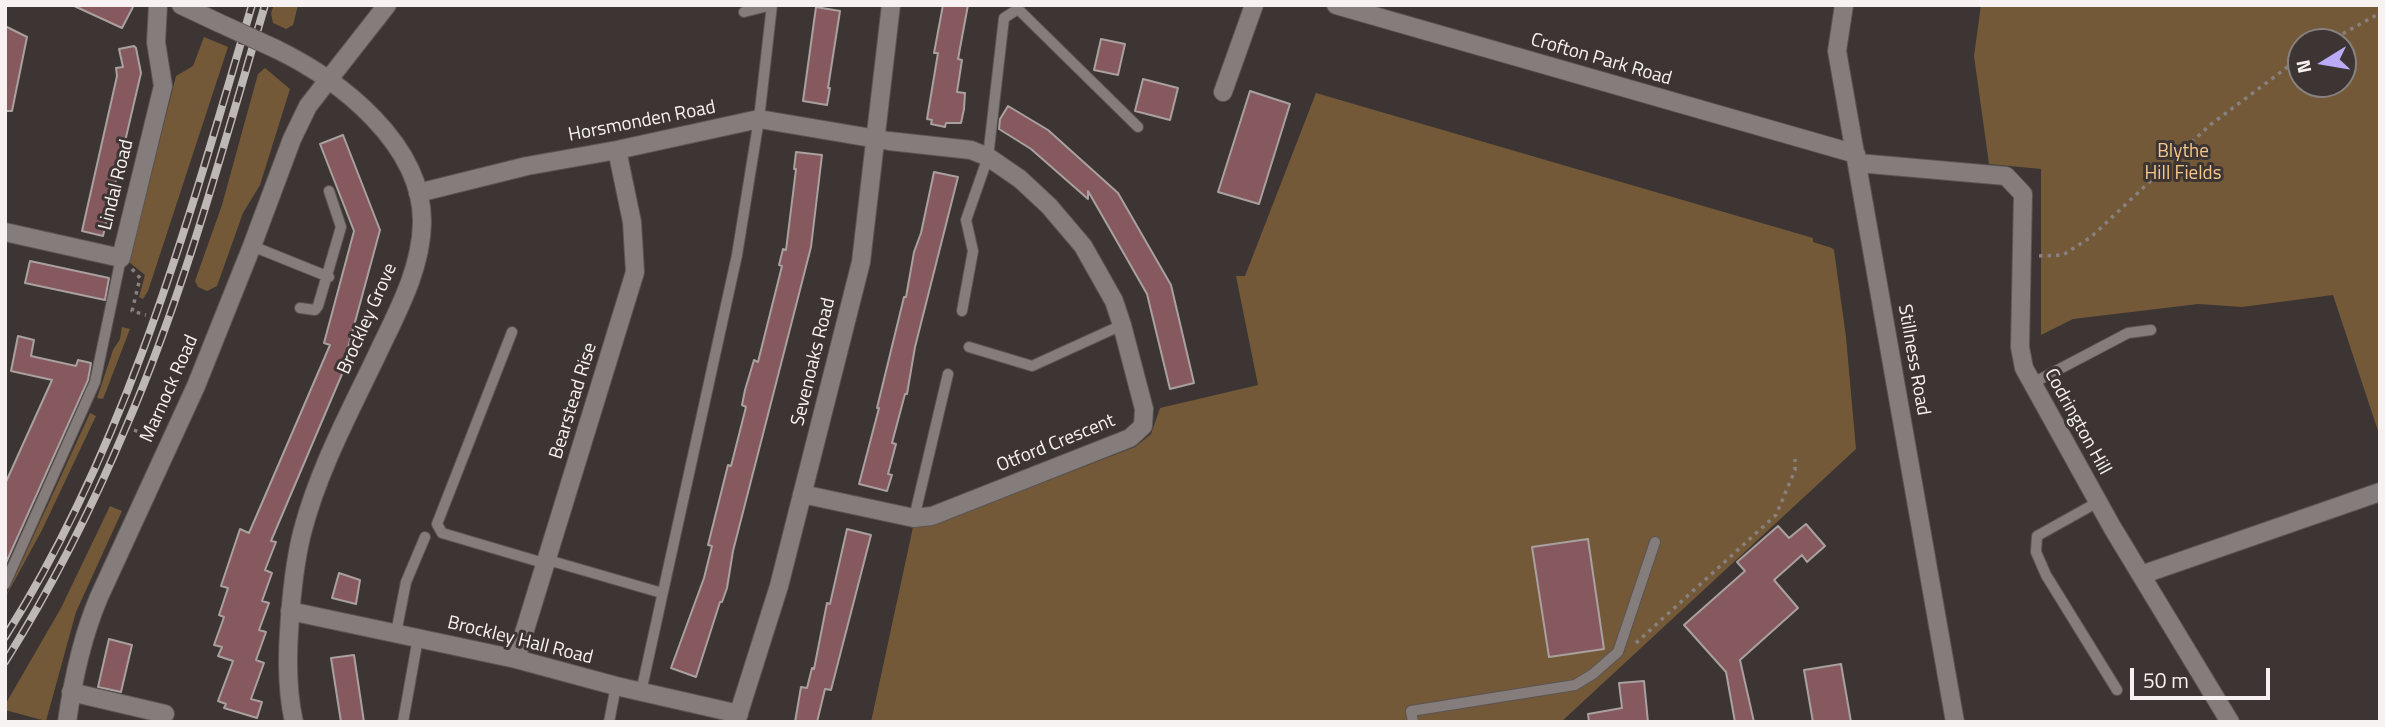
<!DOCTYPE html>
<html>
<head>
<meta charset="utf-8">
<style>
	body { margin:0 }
	#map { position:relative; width:2385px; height:727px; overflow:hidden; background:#3c3533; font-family:"Titillium Web",sans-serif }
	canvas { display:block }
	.frame { position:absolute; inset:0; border:7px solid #f7f2f1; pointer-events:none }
	.north { position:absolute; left:2287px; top:28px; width:70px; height:70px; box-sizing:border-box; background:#3c3533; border:2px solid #87817f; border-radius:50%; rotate:259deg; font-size:19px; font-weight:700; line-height:28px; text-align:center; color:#f7f2f1 }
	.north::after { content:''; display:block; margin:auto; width:24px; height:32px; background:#baaaf7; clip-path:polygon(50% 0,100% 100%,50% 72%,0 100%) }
	.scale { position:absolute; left:2130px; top:668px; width:140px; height:32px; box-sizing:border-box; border:4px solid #f7f2f1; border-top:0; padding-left:9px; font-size:21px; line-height:24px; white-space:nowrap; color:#f7f2f1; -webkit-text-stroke:5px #3c3533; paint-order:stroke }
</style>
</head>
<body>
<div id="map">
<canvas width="2385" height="727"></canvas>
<div class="frame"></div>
<div class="north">N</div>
<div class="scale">50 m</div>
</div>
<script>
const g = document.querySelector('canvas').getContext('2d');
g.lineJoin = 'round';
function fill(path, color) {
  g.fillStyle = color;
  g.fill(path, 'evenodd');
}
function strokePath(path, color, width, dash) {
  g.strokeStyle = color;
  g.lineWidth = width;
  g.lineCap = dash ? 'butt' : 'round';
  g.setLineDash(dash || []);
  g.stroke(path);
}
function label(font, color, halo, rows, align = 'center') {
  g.font = font + ' "Titillium Web",sans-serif';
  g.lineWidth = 6;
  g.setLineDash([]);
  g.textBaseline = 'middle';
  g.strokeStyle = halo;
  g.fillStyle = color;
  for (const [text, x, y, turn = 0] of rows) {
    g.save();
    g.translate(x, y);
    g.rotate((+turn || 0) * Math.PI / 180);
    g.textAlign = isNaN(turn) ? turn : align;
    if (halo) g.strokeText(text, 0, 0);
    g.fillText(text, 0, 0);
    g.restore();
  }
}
const green = new Path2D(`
	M274 5H298L293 25 286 29 273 23 271 13Z
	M1981 5H2380V437L2333 295 2242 307 2198 304 2073 319 2041 335V169L1989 164 1974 56ZM2301 42H2343V84H2301Z
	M204 37 228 47 148 291 143 299 139 297 145 275 129 262 176 76 193 66Z
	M265 68 290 89 260 185 243 213 217 286 207 291 198 287 195 281 222 205 258 74Z
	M1316 93 1813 238V242L1832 248 1834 250 1846 337 1856 449 1561 722H871L913 527 938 523 1135 447 1151 434 1160 408 1258 385 1236 276H1245Z
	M122 327 130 329 103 399 97 398 113 350 120 339Z
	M90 413 96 416 42 530 5 598Z
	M110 506 122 511 76 612 46 721 5 710V705L61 608Z`);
const building = new Path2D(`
	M72 5H134L122 28Z
	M943 5H968L958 59 962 60 957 92 965 93 964 109 961 123H946L945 127 931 124 932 120 927 119 938 53H934Z
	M816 7 840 11 828 88H830L827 105 803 101Z
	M5 26 27 37 12 111H5Z
	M1101 39 1125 44 1118 75 1094 70Z
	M134 46 136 48 141 73 103 236 82 231 117 76 116 68 123 67 119 49Z
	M1143 79 1178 88 1170 120 1135 111Z
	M1250 91 1290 104 1259 204 1218 192Z
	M1008 106 1048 130 1118 193 1171 285 1194 383 1170 389 1147 294 1115 238 1088 191V199L1031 149 999 129 1000 119Z
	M343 135 380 230 345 359 348 360 271 541 276 542 265 570 272 573 262 601 269 603 259 630 266 632 256 660 264 663 251 699 262 702 257 718 224 708 226 704 218 701 233 661 218 656 222 647 214 645 224 617 219 615 228 588 221 586 240 529 249 533 330 345 324 343 354 231 320 144Z
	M796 152 822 155 811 247 733 551 727 588 722 602H720L696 677 671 668 704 578 712 546 708 545 728 465 731 466 746 407 742 405 745 390 754 360 758 362 782 266 779 265 783 249 786 250 796 169H794Z
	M934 172 958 177 915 347 907 394H905L892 443 896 444 888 474 892 475 887 491 859 484 879 408H877L904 297H906L914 252 921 233Z
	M30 261 109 278 105 300 25 283Z
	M18 336 34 340 31 356 76 366 78 360 91 363 88 380 5 565V484L52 380 11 371Z
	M1806 524 1825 546 1807 562 1802 555 1774 580 1798 608 1740 660 1754 722H1735L1726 672 1684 625 1745 571 1737 562 1778 526 1789 538Z
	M847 529 871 535 831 690 825 689 817 722H795L801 687 807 688 812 668 814 669 825 613 827 603 830 604Z
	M1588 539 1604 649 1549 657 1532 547Z
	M339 573 360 580 356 604 332 598Z
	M109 639 132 645 121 692 98 687Z
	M354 655 364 722H341L331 658Z
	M1841 664 1851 722H1813L1804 670Z
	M1644 681 1648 722H1589L1588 714 1622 708 1619 683Z`);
const path = new Path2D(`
	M2328 42 2380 13
	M2039 256 2063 255 2091 237 2210 125 2301 57
	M132 269 140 278 132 311 146 315
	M134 430 154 438
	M1636 643 1776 515 1795 470V459`);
const service = new Path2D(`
	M252 246 329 277
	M300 308 315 310 318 306 341 227 329 191
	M962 311 973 251 966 220 988 157 1004 18 1018 9 1138 127
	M512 332 437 524 442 533 547 564
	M969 347 1032 366 1122 325
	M2031 384 2128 333 2151 330
	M2098 502 2037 536 2036 552 2046 575 2117 690
	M914 518 948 374
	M548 560 662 593
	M5 584 95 382 121 258
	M396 633 406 582 425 537
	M641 692 737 255 759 119 772 5 744 12
	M403 722 418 638
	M609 722 616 686
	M1413 722 1411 711 1575 685 1593 674 1618 652 1655 542`);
const minor = new Path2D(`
	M1336 5 1856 154
	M1844 5 1837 51 1955 722
	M1223 92 1254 5
	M1858 163 2006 176 2023 194 2020 347 2024 368 2112 527 2230 722
	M418 193 527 166 617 150 759 119 889 141 971 150 988 157 1020 179 1049 206 1083 246 1114 301 1122 325 1144 409 1143 426 1130 438 932 516 914 518 802 494
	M5 232 121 258 163 86 156 42 158 5
	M2141 575 2380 492
	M290 611 516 659 616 686 739 714
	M516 659 635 272 632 222 617 150
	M71 692 165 714
	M67 722C73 679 82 637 99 597L196 386 252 246 292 139 308 106 329 79
	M736 722 779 586 861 262 891 5`);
const tertiary = new Path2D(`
	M181 5 217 22
	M276 49C340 80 423 144 422 223 421 271 396 314 376 357 349 413 318 471 302 533 294 565 291 599 289 632 287 663 287 692 294 722
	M329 79 387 5`);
const rail = new Path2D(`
	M5 637C127 445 188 222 252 5
	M5 662C52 587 92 508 126 427 185 291 223 147 265 5`);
const tertiaryBridge = new Path2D(`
	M217 22 276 49`);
const streetNames = [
	["Crofton Park Road",1601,60,16],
	["Horsmonden Road",642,122,-11],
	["Lindal Road",117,185,-76],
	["Brockley Grove",368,319,-66],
	["Stillness Road",1913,360,80],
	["Sevenoaks Road",814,362,-76],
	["Marnock Road",170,389,-66],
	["Bearstead Rise",574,401,-73],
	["Codrington Hill",2077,422,61],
	["Otford Crescent",1056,444,-22],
	["Brockley Hall Road",520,641,14]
];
const parkNames = [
	["Blythe",2183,152],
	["Hill Fields",2183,174]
];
fill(green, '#735938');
fill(building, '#86595e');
strokePath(building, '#a9a0a0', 2);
strokePath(service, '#5a5453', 12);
strokePath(minor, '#5a5453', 20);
strokePath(tertiary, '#5a5453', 20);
strokePath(path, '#87817f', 3.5, [3.5, 5]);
strokePath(service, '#857d7b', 10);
strokePath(minor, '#857d7b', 18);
strokePath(tertiary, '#857d7b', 18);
strokePath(rail, '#bdb7b6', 8);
strokePath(rail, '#3c3533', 5, [16]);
strokePath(tertiaryBridge, '#5a5453', 20, []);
strokePath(tertiaryBridge, '#857d7b', 18);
label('19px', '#f7f2f1', '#3c3533', streetNames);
label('19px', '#f4c78d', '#3c3533', parkNames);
</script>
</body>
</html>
